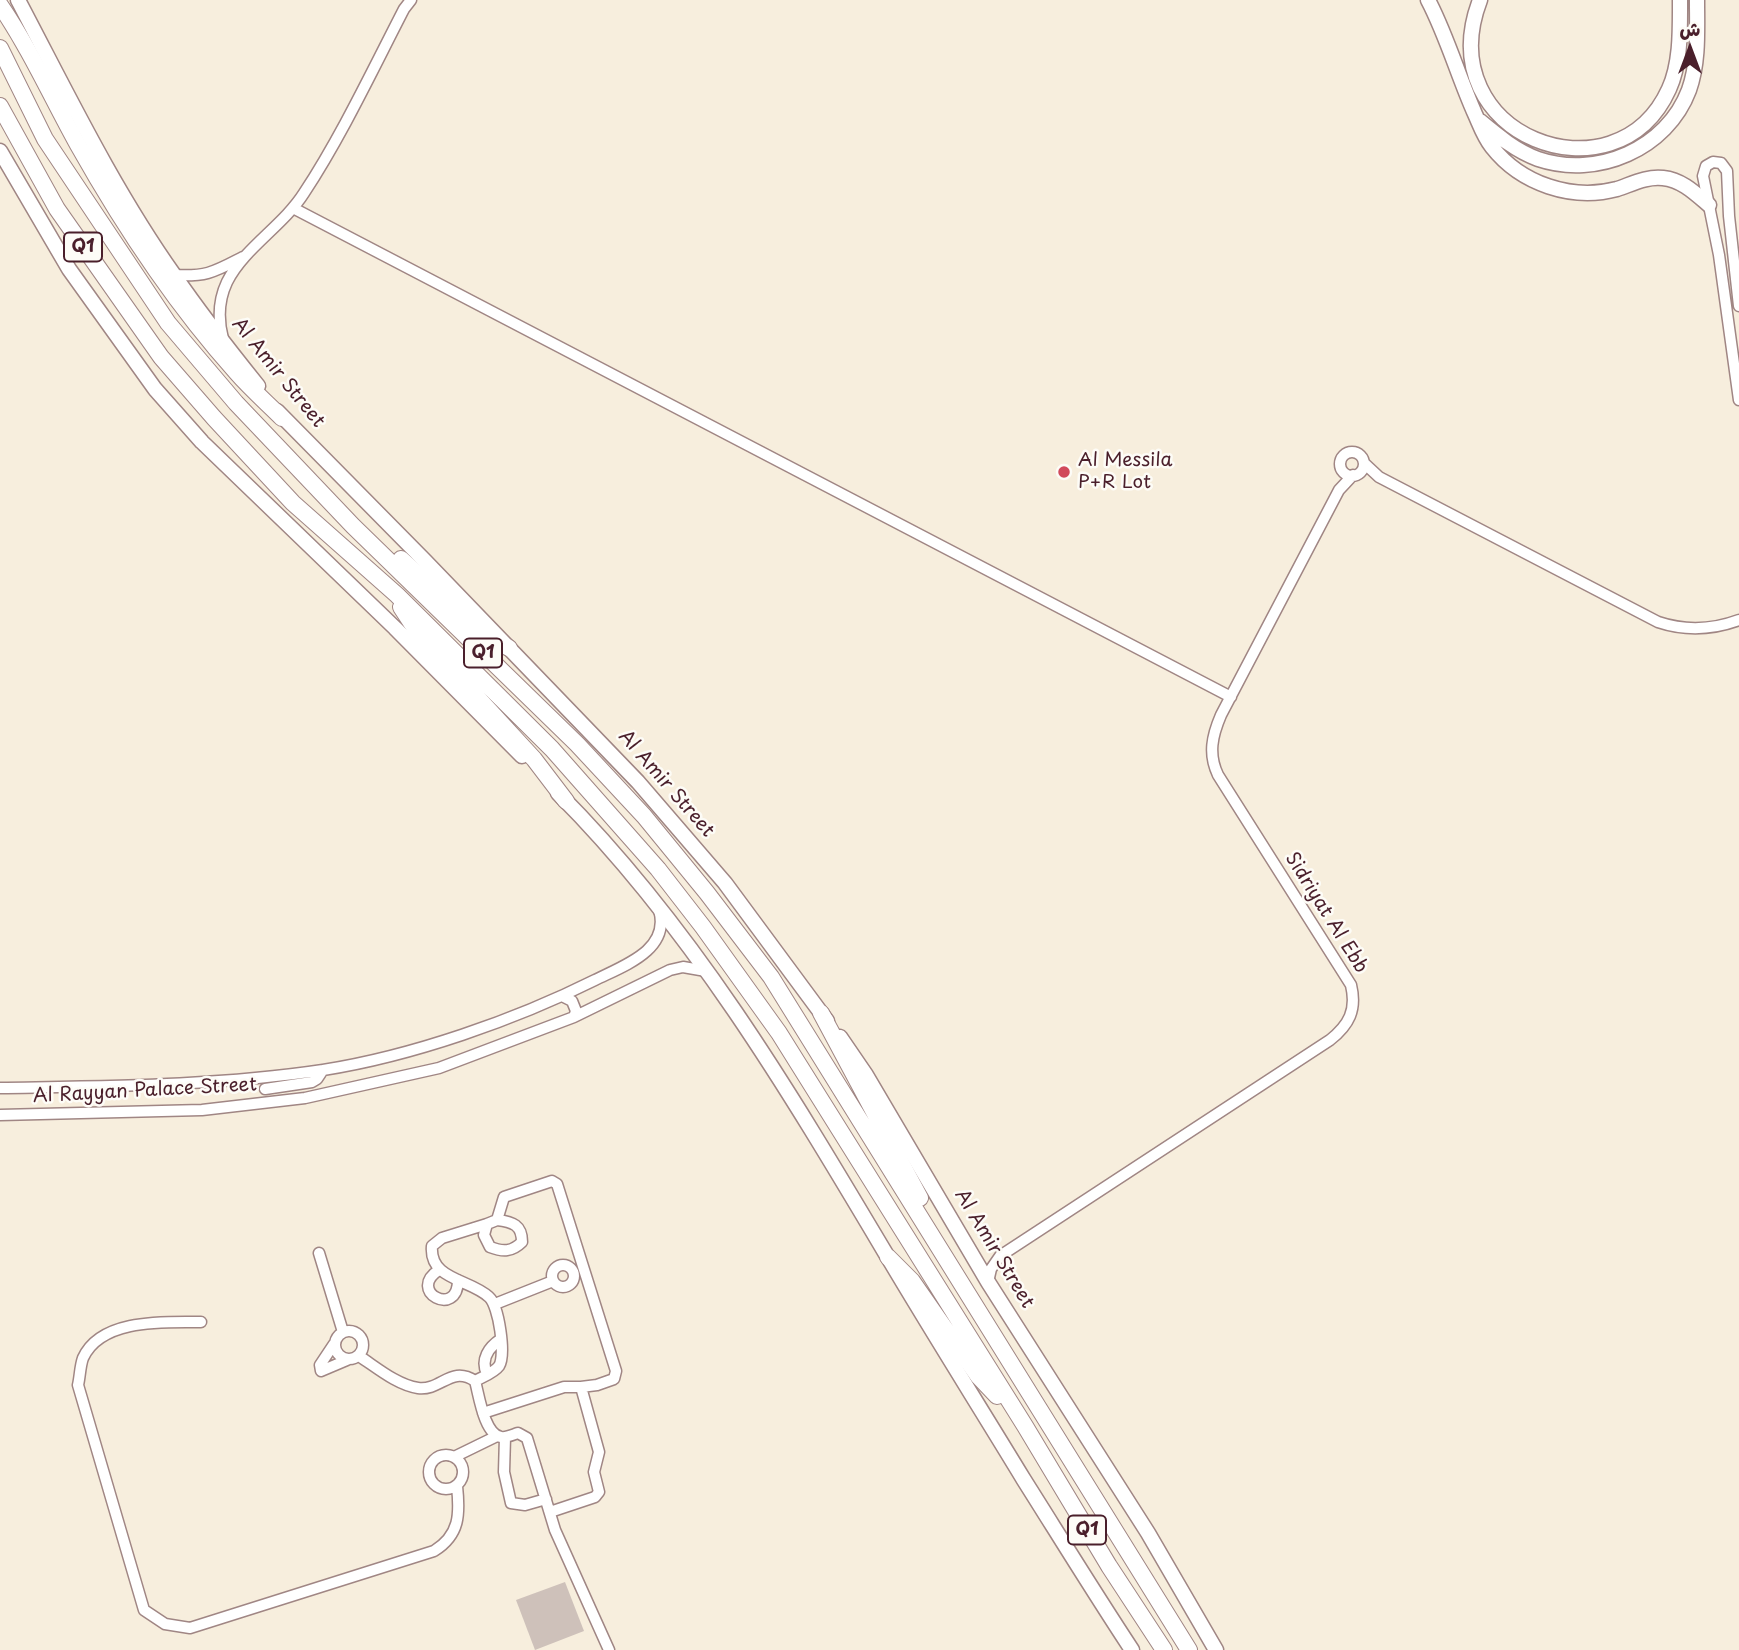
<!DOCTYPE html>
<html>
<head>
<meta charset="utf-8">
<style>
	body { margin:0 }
	#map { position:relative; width:1739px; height:1650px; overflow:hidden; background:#f7eedd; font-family:"Playpen Sans","Playpen Sans Arabic",sans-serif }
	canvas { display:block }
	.north { position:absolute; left:1655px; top:14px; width:70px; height:70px; -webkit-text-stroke:5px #fdfcf7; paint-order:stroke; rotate:0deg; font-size:19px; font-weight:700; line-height:28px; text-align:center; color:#4a1f2b }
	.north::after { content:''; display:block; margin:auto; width:24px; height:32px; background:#4a1f2b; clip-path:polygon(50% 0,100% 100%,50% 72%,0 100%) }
</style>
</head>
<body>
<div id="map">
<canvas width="1739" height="1650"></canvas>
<div class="north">ش</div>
</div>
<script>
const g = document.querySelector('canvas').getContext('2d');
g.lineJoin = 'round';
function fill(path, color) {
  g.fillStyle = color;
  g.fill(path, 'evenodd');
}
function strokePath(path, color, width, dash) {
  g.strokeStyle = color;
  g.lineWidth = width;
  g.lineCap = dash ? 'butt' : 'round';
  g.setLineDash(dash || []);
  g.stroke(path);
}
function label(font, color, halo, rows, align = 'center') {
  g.font = font + ' "Playpen Sans",sans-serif';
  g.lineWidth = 5;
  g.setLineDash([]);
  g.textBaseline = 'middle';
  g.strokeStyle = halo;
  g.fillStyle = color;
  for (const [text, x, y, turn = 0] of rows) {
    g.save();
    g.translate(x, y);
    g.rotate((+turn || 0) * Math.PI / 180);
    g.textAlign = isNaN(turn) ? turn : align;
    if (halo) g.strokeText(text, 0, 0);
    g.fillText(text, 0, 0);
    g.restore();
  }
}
const industrial = new Path2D(`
	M565 1582 584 1631 535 1650 516 1600Z`);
const minor = new Path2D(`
	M293 208 1231 697
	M173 275C207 277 214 272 243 257
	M1739 306 1729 216 1727 171 1721 163 1713 162 1706 166 1703 176 1719 255 1739 400
	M223 339C218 320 218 301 227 282 244 248 283 226 304 193 341 137 373 69 404 9L411 0
	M1340 464a12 12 0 1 1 24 0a12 12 0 1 1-24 0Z
	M1364 463 1379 477 1658 622C1685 631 1712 630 1739 620
	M562 996 572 1001 576 1011 574 1017
	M0 1088C108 1086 216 1086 323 1070 412 1056 515 1020 595 980 623 966 671 950 659 910
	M265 1089 312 1082 317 1079 323 1070
	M0 1115 202 1110 305 1098 439 1068 574 1017 670 970 683 967 706 971
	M497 1220 504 1197 552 1181 557 1184 616 1371 614 1379 597 1385 581 1387
	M497 1220C513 1222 522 1225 522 1242 512 1252 503 1252 490 1247L484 1235 487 1224Z
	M319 1253 343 1332
	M552 1276a11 11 0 1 1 22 0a11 11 0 1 1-22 0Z
	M439 1270C406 1291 458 1319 458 1280
	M988 1282 991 1269 1000 1256 1330 1040C1349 1025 1357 1010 1351 985L1218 775C1208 754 1212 736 1221 715L1339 490 1353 475
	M495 1304 553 1281
	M201 1322C165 1322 101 1318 83 1358 80 1366 80 1377 78 1385L144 1610 165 1624 190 1628 434 1551C460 1535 460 1514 457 1486
	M335 1345a14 14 0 1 1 28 0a14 14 0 1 1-28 0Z
	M334 1344 320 1365 321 1371 347 1360
	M359 1356C376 1367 397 1385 418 1388 441 1391 451 1365 475 1381 479 1395 484 1434 501 1437 506 1438 512 1435 518 1433L527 1438 555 1530 609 1650
	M487 1374C480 1359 489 1347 501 1339
	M475 1381C482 1377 494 1373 499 1366 506 1355 499 1306 489 1297 470 1279 429 1280 432 1246L442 1238 487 1224
	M483 1413 564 1387H581L599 1452 594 1472 599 1492 595 1497 550 1512
	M505 1437 504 1472 511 1503 525 1505 546 1499
	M429 1472a17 17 0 1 1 34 0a17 17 0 1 1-34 0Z
	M454 1457 497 1436`);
const major = new Path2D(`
	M18 0C67 93 113 189 174 275 200 313 229 350 258 386
	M1428 0C1447 36 1458 76 1475 114 1480 125 1484 137 1492 147 1521 184 1572 201 1617 189 1632 184 1647 176 1663 178 1682 180 1695 193 1709 205
	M1480 0C1428 136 1616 206 1669 89 1681 63 1680 29 1680 0
	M1480 121C1498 136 1516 151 1538 159 1597 179 1667 149 1689 90 1699 62 1697 30 1697 0
	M0 151 69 269 155 389 202 442 395 628 522 756
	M277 411 425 561 638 782 725 883 827 1021
	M558 793C693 928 792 1096 889 1259 933 1333 979 1406 1024 1480 1060 1537 1095 1594 1132 1650
	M840 1037 866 1075 988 1282 1148 1533 1216 1650`);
const highway = new Path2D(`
	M0 5C30 49 52 98 78 145 123 225 175 304 237 373 251 389 267 403 282 418
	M0 48 45 139 168 323 236 403 353 526 577 744 644 816 707 893 771 977 1189 1650
	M0 106 57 209 161 357 214 418 293 503 397 595 552 749 658 869 703 927 779 1033 1025 1426 1109 1566 1164 1650
	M401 559 487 636 509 648
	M401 607 418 633 534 759 566 801
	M821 1013 920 1198
	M888 1257 912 1281 978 1376 997 1396`);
const markers = [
	[1064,472,7,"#d1495b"]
];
const shields = [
	[83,247,38],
	[483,653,38],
	[1087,1530,38]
];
const shieldNames = [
	["Q1",83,247],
	["Q1",483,653],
	["Q1",1087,1530]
];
const streetNames = [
	["Al Amir Street",278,373,51],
	["Al Amir Street",666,784,49],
	["Sidriyat Al Ebb",1326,913,58],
	["Al Rayyan Palace Street",145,1091,-3],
	["Al Amir Street",994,1249,59]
];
const poiNames = [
	["Al Messila",1078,461],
	["P+R Lot",1078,483]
];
fill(industrial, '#cec1ba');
strokePath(minor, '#a08684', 13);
strokePath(major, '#a08684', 17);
strokePath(highway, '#a08684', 18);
strokePath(minor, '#fff', 10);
strokePath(major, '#fff', 14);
strokePath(highway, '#fff', 16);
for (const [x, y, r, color] of markers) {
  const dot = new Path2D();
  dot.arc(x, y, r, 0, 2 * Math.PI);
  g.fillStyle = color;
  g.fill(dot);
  strokePath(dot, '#fdfcf7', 2.5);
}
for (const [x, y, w] of shields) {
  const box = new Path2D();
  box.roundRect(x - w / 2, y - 14.5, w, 29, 5);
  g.fillStyle = '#fdfcf7';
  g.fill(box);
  strokePath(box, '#4a1f2b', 2);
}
label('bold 18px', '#4a1f2b', null, shieldNames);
label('19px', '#4a1f2b', '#fdfcf7', streetNames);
label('19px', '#4a1f2b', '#fdfcf7', poiNames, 'left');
</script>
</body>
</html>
